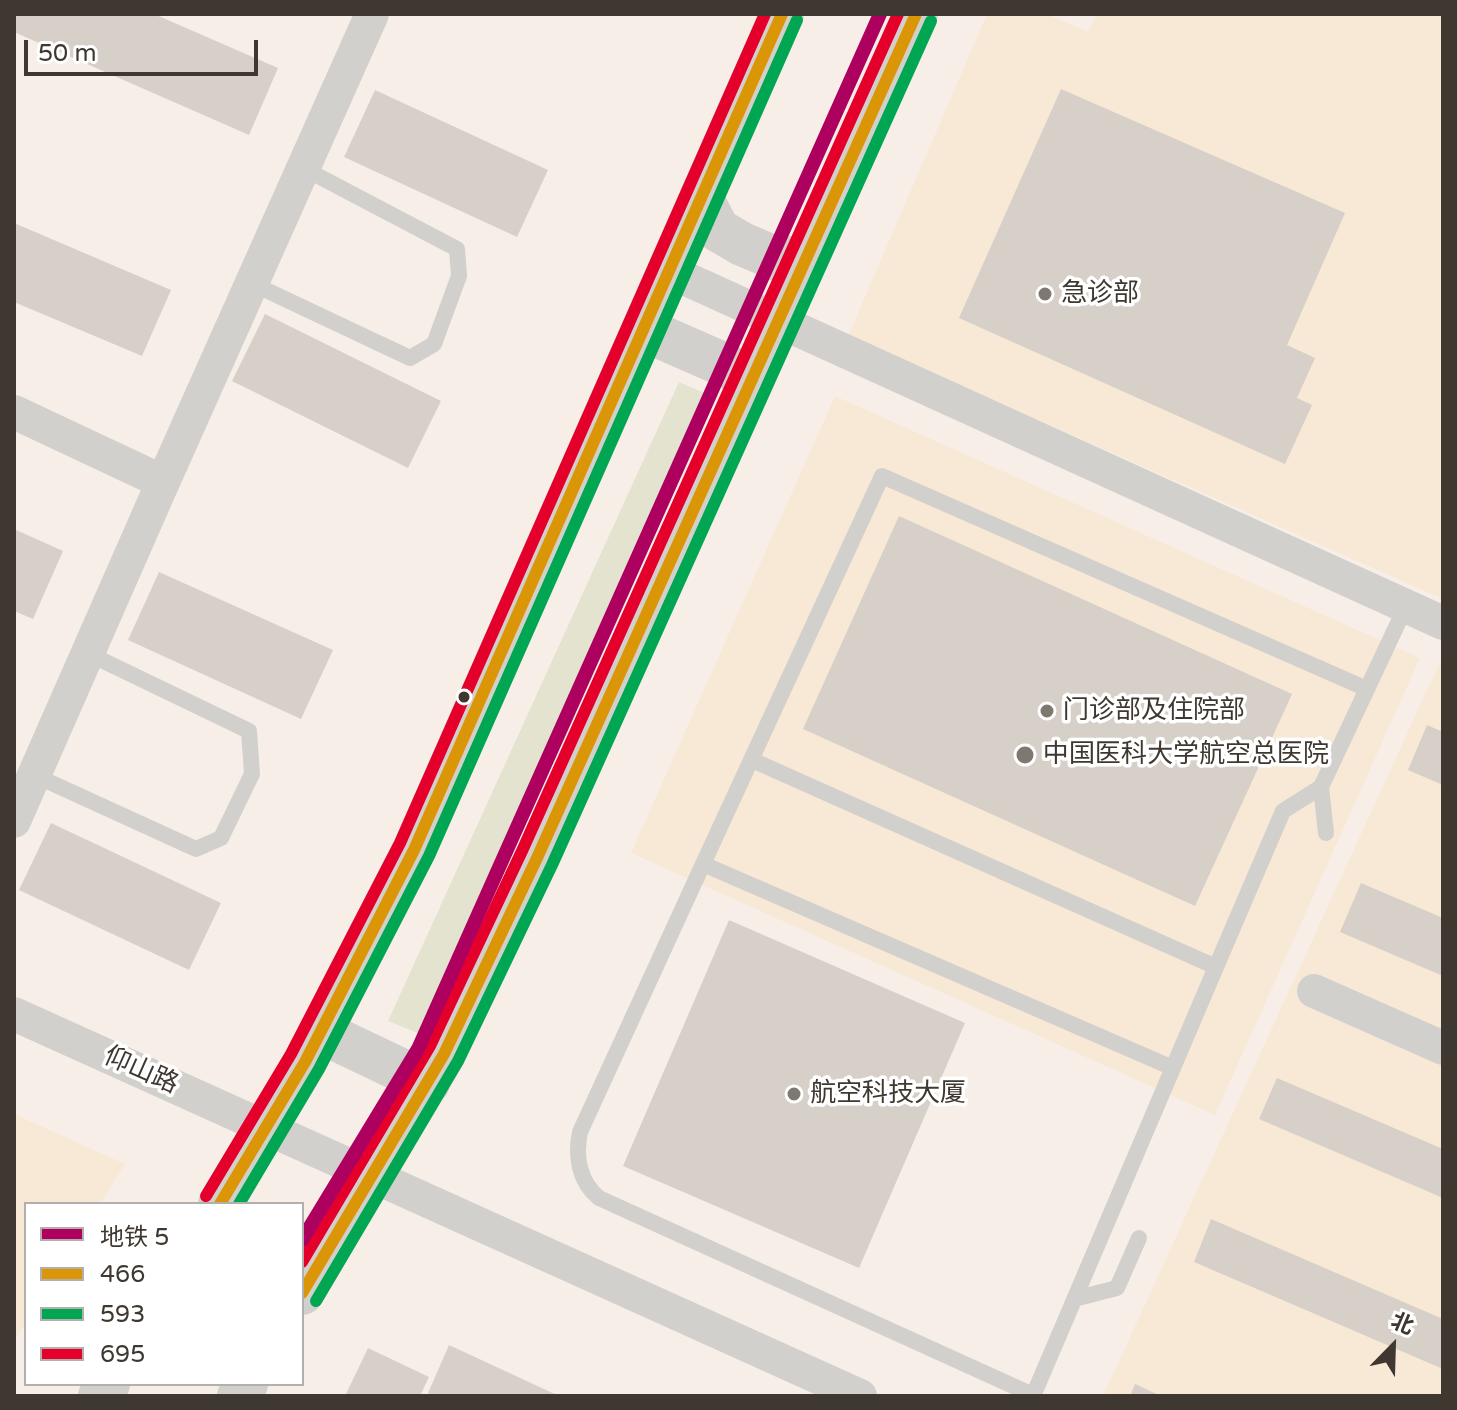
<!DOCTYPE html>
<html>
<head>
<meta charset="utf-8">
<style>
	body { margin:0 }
	#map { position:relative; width:1457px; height:1410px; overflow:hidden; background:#f7efe7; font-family:"Varela Round","Noto Sans SC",sans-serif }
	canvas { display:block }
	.frame { position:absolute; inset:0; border:16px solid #3f3830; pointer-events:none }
	.legend { position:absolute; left:24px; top:1202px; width:280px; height:184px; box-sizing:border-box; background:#fff; border:2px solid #b2afac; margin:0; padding:10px 14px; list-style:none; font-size:24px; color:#3f3830 }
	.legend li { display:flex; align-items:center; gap:16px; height:40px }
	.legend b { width:40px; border:2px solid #b2afac }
	.north { position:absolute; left:1353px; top:1306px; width:80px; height:80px; -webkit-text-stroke:6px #fff; paint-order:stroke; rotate:23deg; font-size:22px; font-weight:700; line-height:32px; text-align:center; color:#3f3830 }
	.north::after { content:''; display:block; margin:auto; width:28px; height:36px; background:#3f3830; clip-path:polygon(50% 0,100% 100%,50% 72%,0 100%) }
	.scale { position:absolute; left:24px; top:40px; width:234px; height:36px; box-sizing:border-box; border:4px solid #3f3830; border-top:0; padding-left:10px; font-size:24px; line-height:28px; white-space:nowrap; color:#3f3830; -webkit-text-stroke:6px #fff; paint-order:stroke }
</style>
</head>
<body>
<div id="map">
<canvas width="1457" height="1410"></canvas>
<div class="frame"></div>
<ul class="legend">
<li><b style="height:10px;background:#ae005f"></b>地铁 5</li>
<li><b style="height:10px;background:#db9607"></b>466</li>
<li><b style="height:10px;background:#00a651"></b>593</li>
<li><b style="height:10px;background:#e4002b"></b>695</li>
</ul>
<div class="north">北</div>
<div class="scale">50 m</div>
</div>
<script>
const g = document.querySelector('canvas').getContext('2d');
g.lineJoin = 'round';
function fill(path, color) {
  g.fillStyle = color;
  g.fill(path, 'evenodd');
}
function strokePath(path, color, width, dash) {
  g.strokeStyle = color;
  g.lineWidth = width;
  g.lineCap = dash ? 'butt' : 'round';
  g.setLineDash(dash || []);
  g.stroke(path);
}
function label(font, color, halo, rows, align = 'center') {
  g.font = font + ' "Varela Round","Noto Sans SC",sans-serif';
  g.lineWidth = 7;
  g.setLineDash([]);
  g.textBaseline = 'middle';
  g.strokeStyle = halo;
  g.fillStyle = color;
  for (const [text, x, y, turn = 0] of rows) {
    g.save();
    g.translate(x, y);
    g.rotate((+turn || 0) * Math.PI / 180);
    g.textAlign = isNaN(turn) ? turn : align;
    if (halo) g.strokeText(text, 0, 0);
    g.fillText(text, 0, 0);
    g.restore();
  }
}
const built = new Path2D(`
	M987 14H1046L1088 32 1097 14 1443 16V599L848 336Z
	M835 396 1420 658 1215 1115 631 853Z
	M1439 664 1443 666V1396H1103Z
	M14 1114 125 1164 100 1204H26V1322L14 1341Z`);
const green = new Path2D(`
	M679 382 716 398 430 1038 388 1021Z`);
const building = new Path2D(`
	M14 14H154L278 68 249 135 14 32Z
	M1061 89 1345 213 1287 345 1315 358 1297 398 1312 405 1285 464 959 318Z
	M375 90 548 170 517 237 344 157Z
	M14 223 171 290 142 356 14 302Z
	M265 314 441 401 408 468 232 381Z
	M899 516 1292 694 1195 906 803 729Z
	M14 529 63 551 33 619 14 611Z
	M159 572 333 650 301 719 128 640Z
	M1427 725 1443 732V785L1408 770Z
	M51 823 221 903 189 970 19 890Z
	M1361 883 1443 918V976L1340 932Z
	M729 920 965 1023 859 1268 623 1166Z
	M1277 1078 1443 1149V1198L1259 1119Z
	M1211 1219 1443 1319V1369L1194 1262Z
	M449 1345 559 1396H434L428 1393Z
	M368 1348 429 1377 420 1396H345Z
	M1135 1384 1161 1396H1130Z`);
const lane = new Path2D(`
	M251 283 410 358 434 344 459 276 457 249 303 168
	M752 760 1216 967 1033 1396
	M34 775 196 849 221 838 252 774 249 731 87 653
	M1321 787 1326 833
	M703 864 580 1132C575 1156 579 1182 599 1198L1033 1395
	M1216 967 1283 811 1321 787 1367 689
	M1173 1068 703 864 882 476 1367 689 1406 606
	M1074 1299 1117 1288 1139 1238`);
const street = new Path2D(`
	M671 272 1443 623
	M14 412 163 482 372 14
	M14 821 163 482
	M1314 991 1443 1048
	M14 1014 860 1396`);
const primary = new Path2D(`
	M702 199 718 230 742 244 782 261 807 255
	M645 330 752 377
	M321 1032 428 1083
	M220 1204 305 1062 414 850 782 14
	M302 1293 444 1054 537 858 916 14
	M100 1396 108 1384
	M239 1396 246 1384`);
const bus1 = new Path2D(`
	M220 1204 305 1062 414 850 782 14
	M302 1293 444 1054 537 858 916 14`);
const bus2 = new Path2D(`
	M239 1204 319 1069 429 856 797 20
	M316 1301 458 1061 552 865 931 21`);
const bus3 = new Path2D(`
	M206 1196 291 1054 400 843 765 14
	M302 1262 430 1046 522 851 898 14`);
const metro1 = new Path2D(`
	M302 1240 418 1049 880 14`);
const markers = [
	[1045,294,8,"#7f7870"],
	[464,697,7,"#3f3830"],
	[1047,711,8,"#7f7870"],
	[1025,755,10,"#7f7870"],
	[794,1094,8,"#7f7870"]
];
const poiNames = [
	["急诊部",1061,294],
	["门诊部及住院部",1063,711],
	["中国医科大学航空总医院",1043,755],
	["航空科技大厦",810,1094]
];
const streetNames = [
	["仰山路",141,1071,24]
];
fill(built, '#f8e8d6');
fill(green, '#e4e3d0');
fill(building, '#d7d0c8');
strokePath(lane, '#d2d0cd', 16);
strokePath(street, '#d2d0cd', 34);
strokePath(primary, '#d2d0cd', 44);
strokePath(bus1, '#db9607', 12);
strokePath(bus2, '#00a651', 12);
strokePath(bus3, '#e4002b', 12);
strokePath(metro1, '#ae005f', 14);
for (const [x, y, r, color] of markers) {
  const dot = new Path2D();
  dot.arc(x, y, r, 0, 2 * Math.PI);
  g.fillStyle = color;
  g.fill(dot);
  strokePath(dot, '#fff', 3);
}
label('26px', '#3f3830', '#fff', poiNames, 'left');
label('26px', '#3f3830', '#fff', streetNames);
</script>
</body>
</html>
